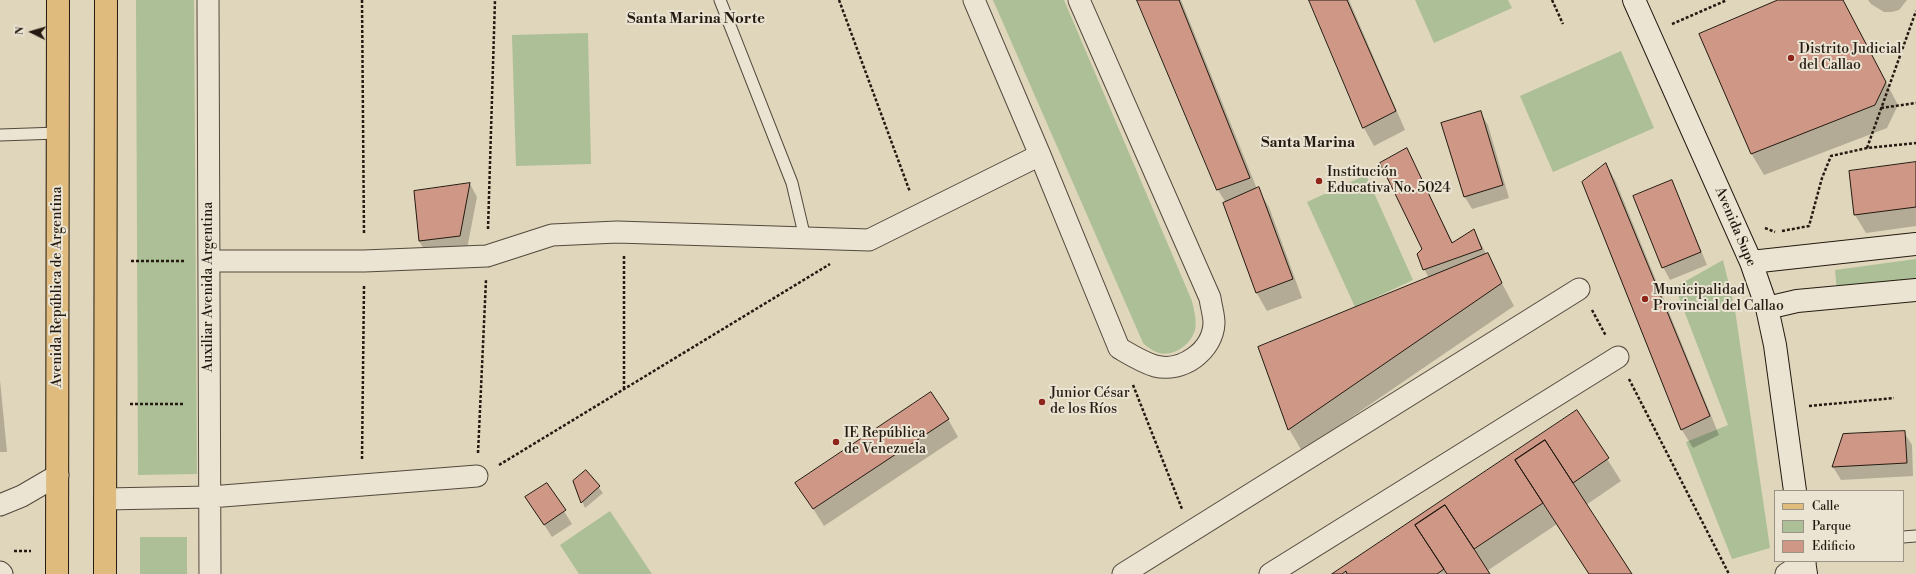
<!DOCTYPE html>
<html>
<head>
<meta charset="utf-8">
<style>
	body { margin:0 }
	#map { position:relative; width:1916px; height:574px; overflow:hidden; background:#e0d6bb; font-family:"Libre Bodoni",serif }
	canvas { display:block }
	.legend { position:absolute; left:1774px; top:490px; width:130px; height:72px; box-sizing:border-box; background:#ebe4d3; border:1px solid #9b9385; margin:0; padding:5px 7px; list-style:none; font-size:12px; color:#241a11 }
	.legend li { display:flex; align-items:center; gap:8px; height:20px }
	.legend b { width:20px; border:1px solid #9b9385 }
	.north { position:absolute; left:12px; top:12px; width:40px; height:40px; -webkit-text-stroke:3px #ebe4d3; paint-order:stroke; rotate:275deg; font-size:11px; font-weight:700; line-height:16px; text-align:center; color:#241a11 }
	.north::after { content:''; display:block; margin:auto; width:14px; height:18px; background:#241a11; clip-path:polygon(50% 0,100% 100%,50% 72%,0 100%) }
</style>
</head>
<body>
<div id="map">
<canvas width="1916" height="574"></canvas>
<ul class="legend">
<li><b style="height:5px;background:#e0bb7e"></b>Calle</li>
<li><b style="height:11px;background:#acbf96"></b>Parque</li>
<li><b style="height:11px;background:#cf9785"></b>Edificio</li>
</ul>
<div class="north">N</div>
</div>
<script>
const g = document.querySelector('canvas').getContext('2d');
g.lineJoin = 'round';
function fill(path, color) {
  g.fillStyle = color;
  g.fill(path, 'evenodd');
}
function strokePath(path, color, width, dash) {
  g.strokeStyle = color;
  g.lineWidth = width;
  g.lineCap = dash ? 'butt' : 'round';
  g.setLineDash(dash || []);
  g.stroke(path);
}
function label(font, color, halo, rows, align = 'center') {
  g.font = font + ' "Libre Bodoni",serif';
  g.lineWidth = 4;
  g.setLineDash([]);
  g.textBaseline = 'middle';
  g.strokeStyle = halo;
  g.fillStyle = color;
  for (const [text, x, y, turn = 0] of rows) {
    g.save();
    g.translate(x, y);
    g.rotate((+turn || 0) * Math.PI / 180);
    g.textAlign = isNaN(turn) ? turn : align;
    if (halo) g.strokeText(text, 0, 0);
    g.fillText(text, 0, 0);
    g.restore();
  }
}
const green = new Path2D(`
	M136 0H194L197 474 138 475Z
	M993 0H1064L1192 301C1194 310 1197 320 1195 330 1191 344 1174 357 1159 353 1153 351 1147 347 1143 343Z
	M1415 0H1508L1512 8 1434 43Z
	M588 33 591 164 516 166 512 35Z
	M1621 51 1654 128 1553 172 1520 96Z
	M1366 175 1413 280 1355 307 1307 202Z
	M1916 259V284L1837 291 1835 270Z
	M1723 260 1735 310 1770 548 1732 559 1686 442 1728 425 1675 287Z
	M610 511 652 574H579L560 545Z
	M140 537H187V574H140Z`);
const shadow = new Path2D(`
	M1138 0H1181L1257 189H1258L1269 207 1302 298 1267 311 1256 292 1226 203 1218 190Z
	M1310 0H1349L1405 130 1374 146 1364 128Z
	M1781 0H1843L1898 105 1887 128 1764 175 1751 153Z
	M1868 0H1907L1899 10 1892 12H1884L1871 4Z
	M1480 112 1488 125 1509 198 1472 209 1465 197Z
	M1406 149 1453 243 1474 231 1514 306 1302 451 1289 429 1259 348 1429 278 1424 269 1423 250Z
	M1916 163V226L1866 233 1855 215Z
	M1606 164 1616 182 1719 435 1693 448 1682 430 1583 183Z
	M1671 181 1678 194 1707 265 1670 280 1663 267Z
	M470 184 477 197 467 249 427 254 419 241 415 192Z
	M0 380 7 452H0Z
	M1577 411 1621 481 1586 505 1631 574H1589L1557 524 1487 571 1488 574H1333Z
	M948 419 958 437 824 526 797 483Z
	M1904 432 1912 445 1913 476 1841 480 1833 467 1844 435Z
	M586 471 603 493 585 508 574 481Z
	M547 484 572 524 552 537 527 498Z`);
const building = new Path2D(`
	M1137 0H1179L1250 178 1217 190Z
	M1309 0H1347L1396 111 1363 128Z
	M1778 0H1843L1886 82 1875 105 1751 154 1699 34Z
	M1481 111 1503 185 1464 197 1441 123Z
	M1407 148 1452 243 1474 229 1482 249 1423 270 1417 254 1422 249 1380 163Z
	M1916 162V207L1854 215 1849 171Z
	M1606 163 1710 416 1681 430 1582 182Z
	M1672 180 1701 252 1662 268 1633 196Z
	M470 183 460 236 419 241 414 191Z
	M1259 187 1293 279 1256 293 1223 203Z
	M1488 253 1502 283 1288 430 1258 347Z
	M931 392 949 419 813 509 795 483Z
	M1577 410 1609 458 1573 483 1545 440 1515 460 1543 503 1474 549 1445 505 1415 525 1444 569 1437 574H1347L1346 571 1342 574H1332Z
	M1905 431 1907 463 1832 467 1843 434Z
	M1545 440 1573 483 1632 574H1589L1515 460Z
	M586 470 600 486 581 503 573 481Z
	M547 483 566 510 544 525 525 497Z
	M1445 505 1474 549 1490 574H1447L1415 525Z`);
const path = new Path2D(`
	M362 0 364 235
	M839 0 910 192
	M1552 0 1563 24
	M1672 24 1727 0
	M1881 108 1916 103
	M1867 148 1916 11
	M1765 228 1775 232
	M488 229 495 0
	M1782 231 1809 226 1822 178 1831 156 1867 148 1916 143
	M624 256V389
	M131 261H184
	M1592 310 1606 336
	M1629 379 1729 574
	M1133 385 1182 509
	M130 404H185
	M1809 406 1894 398
	M478 453 486 280
	M362 459 364 286
	M499 465 830 264
	M14 551H31`);
const lane = new Path2D(`
	M720 0 792 183 805 238
	M0 135 58 133
	M1903 537 1916 536`);
const street = new Path2D(`
	M208 0 210 574
	M974 0 1040 155 1119 348C1131 355 1142 362 1155 366 1182 373 1213 351 1214 323 1214 315 1211 306 1210 298L1079 0
	M209 261H364L487 256 552 235 617 232 869 240 1040 155
	M105 499 210 497 477 476
	M0 505 22 496 58 475
	M0 572 2 574
	M1123 574 1579 289
	M1270 574 1618 357
	M1786 574 1805 562`);
const secondary = new Path2D(`
	M1634 0 1751 262 1767 308 1775 345 1795 491
	M1751 262 1916 244
	M1767 308 1797 301 1916 290
	M1804 561 1806 574`);
const primary = new Path2D(`
	M57 574 58 0
	M105 574 106 0`);
const markers = [
	[1791,58,4,"#8f2418"],
	[1319,181,4,"#8f2418"],
	[1645,299,4,"#8f2418"],
	[1042,402,4,"#8f2418"],
	[836,442,4,"#8f2418"]
];
const poiNames = [
	["Distrito Judicial",1799,50],
	["del Callao",1799,66],
	["Institución",1327,173],
	["Educativa No. 5024",1327,189],
	["Municipalidad",1653,291],
	["Provincial del Callao",1653,307],
	["Junior César",1050,394],
	["de los Ríos",1050,410],
	["IE República",844,434],
	["de Venezuela",844,450]
];
const streetNames = [
	["Avenida Supe",1735,227,67],
	["Avenida República de Argentina",58,287,-90],
	["Auxiliar Avenida Argentina",209,287,-90]
];
const neighbourhoodNames = [
	["Santa Marina Norte",696,19],
	["Santa Marina",1308,143]
];
fill(green, '#acbf96');
fill(shadow, '#0003');
fill(building, '#cf9785');
strokePath(building, '#241a11', 1);
strokePath(lane, '#53493c', 13);
strokePath(street, '#53493c', 23);
strokePath(secondary, '#241a11', 24);
strokePath(primary, '#241a11', 24);
strokePath(path, '#241a11', 2.5, [3, 2]);
strokePath(lane, '#ebe4d3', 11);
strokePath(street, '#ebe4d3', 21);
strokePath(secondary, '#ebe4d3', 22);
strokePath(primary, '#e0bb7e', 22);
for (const [x, y, r, color] of markers) {
  const dot = new Path2D();
  dot.arc(x, y, r, 0, 2 * Math.PI);
  g.fillStyle = color;
  g.fill(dot);
  strokePath(dot, '#ebe4d3', 1.5);
}
label('14px', '#241a11', '#ebe4d3', poiNames, 'left');
label('14px', '#241a11', '#ebe4d3', streetNames);
label('bold 15px', '#241a11', '#ebe4d3', neighbourhoodNames);
</script>
</body>
</html>
